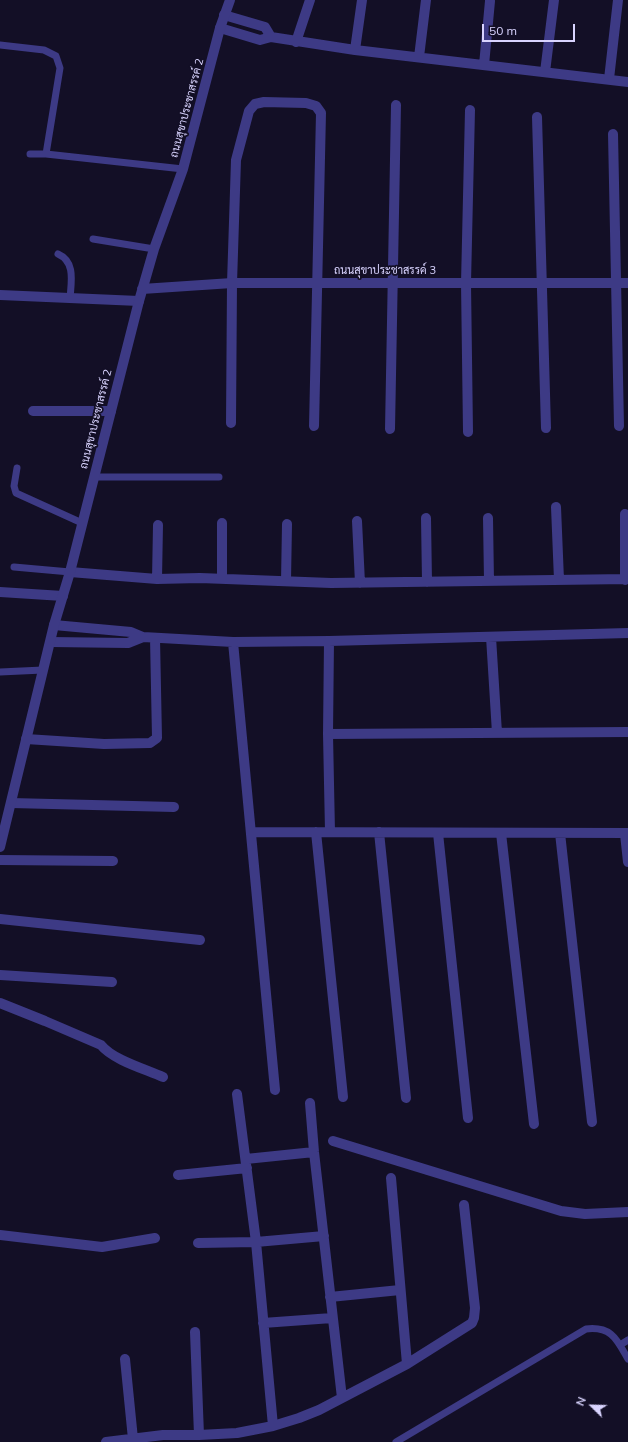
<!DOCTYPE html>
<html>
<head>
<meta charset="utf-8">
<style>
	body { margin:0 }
	#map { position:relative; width:628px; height:1442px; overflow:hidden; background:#130f26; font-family:Mulish,sans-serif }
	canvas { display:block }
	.north { position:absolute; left:572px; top:1386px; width:40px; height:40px; -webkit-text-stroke:3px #130f26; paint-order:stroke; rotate:293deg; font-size:11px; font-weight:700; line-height:16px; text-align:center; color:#d9d4ff }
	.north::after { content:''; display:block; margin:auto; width:14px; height:18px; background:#d9d4ff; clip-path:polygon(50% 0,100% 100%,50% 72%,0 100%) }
	.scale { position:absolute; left:482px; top:24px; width:93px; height:18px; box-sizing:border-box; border:2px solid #d9d4ff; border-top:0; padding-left:5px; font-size:12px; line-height:14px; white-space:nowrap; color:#d9d4ff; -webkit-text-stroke:3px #130f26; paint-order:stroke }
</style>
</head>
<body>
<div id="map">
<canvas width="628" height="1442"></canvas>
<div class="north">N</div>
<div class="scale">50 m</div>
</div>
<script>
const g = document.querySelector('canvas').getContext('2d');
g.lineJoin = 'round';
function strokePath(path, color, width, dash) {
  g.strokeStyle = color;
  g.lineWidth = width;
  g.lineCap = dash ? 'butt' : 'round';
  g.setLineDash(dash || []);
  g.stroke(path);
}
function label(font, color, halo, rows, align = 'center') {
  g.font = font + ' Mulish,Sarabun,sans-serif';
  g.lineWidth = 3.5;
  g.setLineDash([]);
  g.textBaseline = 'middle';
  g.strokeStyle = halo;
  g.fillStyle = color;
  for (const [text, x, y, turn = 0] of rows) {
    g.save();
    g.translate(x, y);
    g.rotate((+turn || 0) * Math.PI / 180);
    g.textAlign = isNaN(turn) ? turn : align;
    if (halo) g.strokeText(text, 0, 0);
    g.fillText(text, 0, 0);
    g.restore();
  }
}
const service = new Path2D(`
	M0 45 44 50 56 56 60 68 46 154 183 169
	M30 154H46
	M93 239 154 249
	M58 254C76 262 71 282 70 299
	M17 468 14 486 16 493 82 523
	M94 477H219
	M14 567 70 572
	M0 672 43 670
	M620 1345 628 1340
	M396 1442 586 1329C612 1326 617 1340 628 1359`);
const minor = new Path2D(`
	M224 15 265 27 271 37
	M220 28 260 40 271 37 355 50 628 82
	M296 42 310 0
	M355 50 362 0
	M419 57 426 0
	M484 65 490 1
	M545 72 554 0
	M609 79 618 0
	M537 117 546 428
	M613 134 619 426
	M0 295 139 301
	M33 411H111
	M231 423 232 283 236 160 249 111 255 104 264 102 306 103 316 106 321 113 314 426
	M390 429 396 105
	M468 432 466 283 470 110
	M556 507 559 580
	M625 514V580
	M426 518 427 582
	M488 518 489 581
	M357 521 360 583
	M222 523V579
	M70 572 157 579 200 578 331 583 628 579
	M157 579 158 525
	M286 581 287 524
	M0 592 63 596
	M54 625 131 632 143 637 233 642 329 641 628 633
	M491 637 497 733
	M329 641 328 734 330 832
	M51 642 128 643 143 637
	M233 642 275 1090
	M328 734 628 732
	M26 739 104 744 150 743 157 738 155 638
	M11 803 174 807
	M251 832 628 833
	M316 832 343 1097
	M379 832 406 1098
	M438 833 468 1118
	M501 833 534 1124
	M560 833 592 1122
	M625 834 628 862
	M0 860 113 861
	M0 919 200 940
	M0 975 112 982
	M0 1003 45 1021 101 1045C113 1060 145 1069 163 1077
	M237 1094 256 1242 273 1426
	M310 1103 314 1152 342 1398
	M333 1141 561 1211 585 1214 628 1212
	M246 1159 314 1152
	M178 1175 247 1168
	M391 1178 407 1364
	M0 1235 102 1247 155 1238
	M198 1243 256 1242 324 1236
	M330 1297 400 1290
	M263 1323 332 1318
	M195 1332 199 1435
	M125 1359 133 1439
	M106 1442 163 1435H199L237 1433 273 1426 299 1418 319 1410 407 1364 472 1323 474 1318 475 1308 464 1205`);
const tertiary = new Path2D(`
	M142 289 232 283H628
	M0 847 54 625 70 572 139 301 154 249 183 169 220 28 230 0`);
const streetNames = [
	["ถนนสุขาประชาสรรค์ 2",187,108,-75],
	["ถนนสุขาประชาสรรค์ 3",385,271],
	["ถนนสุขาประชาสรรค์ 2",96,419,-76]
];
strokePath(service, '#3d3a85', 7);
strokePath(minor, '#3d3a85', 10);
strokePath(tertiary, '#3d3a85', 10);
label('11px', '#d9d4ff', '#130f26', streetNames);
</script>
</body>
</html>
